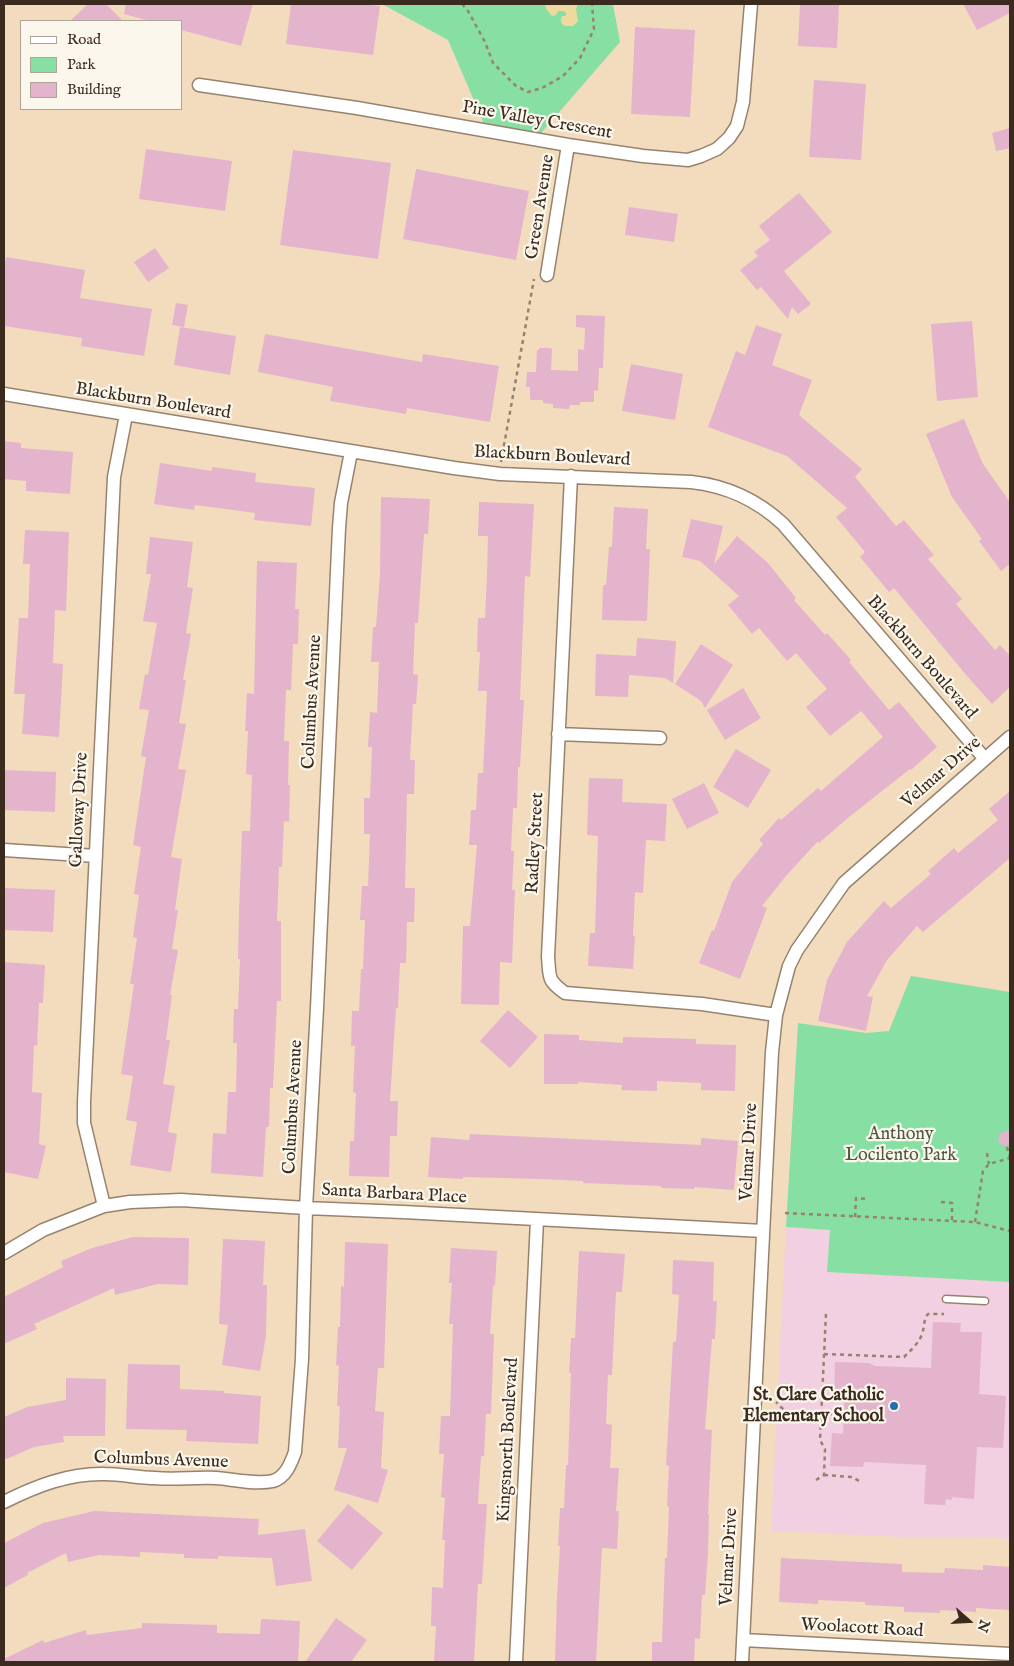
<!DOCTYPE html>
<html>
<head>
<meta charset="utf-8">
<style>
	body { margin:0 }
	#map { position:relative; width:1014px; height:1666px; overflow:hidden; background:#f2dcbd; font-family:"IM FELL English",serif }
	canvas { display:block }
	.frame { position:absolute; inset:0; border:5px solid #3b2a1e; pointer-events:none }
	.legend { position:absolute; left:20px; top:20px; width:162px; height:90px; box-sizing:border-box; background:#fbf7ec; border:1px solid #aea59a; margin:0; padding:6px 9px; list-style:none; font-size:15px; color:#3b2a1e }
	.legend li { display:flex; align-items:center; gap:10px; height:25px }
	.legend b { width:25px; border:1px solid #aea59a }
	.north { position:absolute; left:944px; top:1596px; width:50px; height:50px; -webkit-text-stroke:4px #fbf7ec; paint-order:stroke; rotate:109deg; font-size:14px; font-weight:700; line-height:20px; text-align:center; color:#3b2a1e }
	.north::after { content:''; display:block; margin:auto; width:18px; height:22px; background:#3b2a1e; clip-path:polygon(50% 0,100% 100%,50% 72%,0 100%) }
</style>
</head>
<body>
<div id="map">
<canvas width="1014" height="1666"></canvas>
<div class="frame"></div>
<ul class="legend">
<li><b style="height:6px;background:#fff"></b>Road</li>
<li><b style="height:14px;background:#87dfa3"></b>Park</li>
<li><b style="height:14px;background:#e4b4cc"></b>Building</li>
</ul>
<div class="north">N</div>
</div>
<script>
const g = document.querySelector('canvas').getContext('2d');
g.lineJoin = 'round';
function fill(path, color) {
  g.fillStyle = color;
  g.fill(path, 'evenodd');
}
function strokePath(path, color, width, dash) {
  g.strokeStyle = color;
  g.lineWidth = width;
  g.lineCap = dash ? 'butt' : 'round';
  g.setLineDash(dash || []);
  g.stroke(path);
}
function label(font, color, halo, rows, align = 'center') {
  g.font = font + ' "IM FELL English",serif';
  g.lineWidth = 4.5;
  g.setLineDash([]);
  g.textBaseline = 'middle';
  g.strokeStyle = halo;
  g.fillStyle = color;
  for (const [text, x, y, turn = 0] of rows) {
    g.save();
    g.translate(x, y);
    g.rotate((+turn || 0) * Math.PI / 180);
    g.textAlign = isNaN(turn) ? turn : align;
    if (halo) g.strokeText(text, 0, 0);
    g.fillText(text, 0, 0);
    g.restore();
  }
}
const built = new Path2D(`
	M786 1227 830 1230 828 1272 1010 1282V1539L982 1537H902L771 1531Z`);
const green = new Path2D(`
	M382 4H613L620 42 541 133H488L448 40Z
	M911 976 1010 992V1282L827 1272 830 1230 786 1227 798 1023 866 1033 889 1031Z`);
const sand = new Path2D(`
	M545 4H578L576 9 578 21 573 26H565C561 24 560 20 562 16H566V13L564 11H558L556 15 552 16 546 9Z`);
const building = new Path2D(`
	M88 4H106L123 21H70Z
	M126 4H253L241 46 181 30V21H150L124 14Z
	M291 4H363L380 6 373 55 286 44Z
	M800 4H839L837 48 798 46Z
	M963 4H1010V13L977 30Z
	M635 27 695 30 690 117 631 114Z
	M814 80 866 84 861 160 809 157Z
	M1010 128V148L996 151 992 133Z
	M146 149 232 161 225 211 139 199Z
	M293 150 391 163 378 259 280 245Z
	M416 169 529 191 516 260 403 239Z
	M799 193 832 232 784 271 811 304 798 314 792 307 788 319 761 287 757 290 740 270 758 256 754 252 770 240 759 226Z
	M629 207 678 214 674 242 625 235Z
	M155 248 169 268 148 282 134 262Z
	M6 257 85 270 80 298 152 309 144 356 81 346 82 338 4 326V268Z
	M176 303 188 305 184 327 172 325Z
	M576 315 605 316 603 368H599L598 391 594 390V402H580V405H570L569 409 553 408V404L543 403V400H531L530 398V387H526L527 372H536L537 350H539V348H551L552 350 551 370 578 371V349L584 350 585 328 576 327Z
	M972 321 978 397 937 401 931 324Z
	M756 325 782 334 772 365 812 380 799 415 862 469 855 477 896 526 904 520 934 555 928 559 962 599 956 604 995 650 1000 645 1010 656V687L992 704 967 676 894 588 889 592 860 557 865 552 836 517 847 508 787 456 708 427 736 351 745 355Z
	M180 327 236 336 230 375 174 365Z
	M265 334 422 362 423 354 499 366 490 422 407 408 406 414 330 401 333 387 258 372Z
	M631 364 683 374 675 420 622 411Z
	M964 419 983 464 1010 502V564L1001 571 979 541 982 539 952 497 926 434Z
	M4 441 21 443V448L73 452 70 494 26 491V481L4 479Z
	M160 463 212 471V467L256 473 255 482 315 488 311 526 254 520 255 513 195 505 194 510 154 504Z
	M381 497 430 499 428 534H424L418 623H415L413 674 418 675 416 704H413L410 760H415L414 794H407L405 888H415L414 922H407L406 963H400L398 1008H396L390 1101H398L397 1136H390L389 1177 349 1176 350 1141H354L356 1093 353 1092 355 1046H351L352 1011H359L361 969H363L365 920H360L362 886H368L370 834H364V798H370L372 747H368L370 712 377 713 379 662H371L373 627H376L380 574Z
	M479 502 534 504 530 577 525 576 520 700H524L520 767H518L517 808H513L511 851H514L512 890H515L512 963 500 962 499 1005 461 1004 463 926H470L477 845H469L471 810H476L478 773H483L487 691H478L480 652H477L478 618H485L487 575 488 536H478Z
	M614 507 648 509 646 549H650L647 621 602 620 603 585H606L609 547H612Z
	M691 519 723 526 714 564 737 536 768 563 796 598 794 600 825 635 827 633 851 660 849 662 889 710 899 702 937 747 911 770 910 769 849 817 819 843 818 841 786 876 762 906 767 908 740 979 699 963 712 930 714 931 732 882 763 844 759 840 779 818 781 820 818 788 821 791 883 737 861 711 830 736 806 707 827 689 796 653 787 661 759 628 752 634 728 605 739 596 700 561 682 557Z
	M25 530 69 532 66 611 55 610 53 663 63 664 59 737 22 734 25 694H14L19 618H28L30 564H23Z
	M150 537 193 542 187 587 193 588 186 633 191 634 183 680H186L179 723 186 724 178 769 186 770 171 857 182 859 175 910H178L172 949 178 950 170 995H172L166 1040H170L163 1084 175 1086 168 1132 177 1134 171 1172 130 1165 137 1122 126 1120 133 1076 121 1074 134 984H130L137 938 133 937 139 895 134 894 141 847 133 845 146 757 141 756 149 710 139 709 145 674 148 675 157 623 143 621 151 574H146Z
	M257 561 297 563 295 609H299L298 644H293L291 690H286L284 741H289L288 785H290L289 822 284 821 282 867H279L277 921H281V1001H277L273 1088H270L269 1127H266L263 1177 211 1173 213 1133 226 1134 228 1092H236L237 1043H233L234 1009H238L240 959H238L239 912 242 831H250L252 775 246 774 248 731H245L247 693 254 694Z
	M637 638 676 641 673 683 665 678 629 675 628 697 595 696 596 654 636 656Z
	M701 644 733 665 705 708 701 701 675 684Z
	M743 688 761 718 725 740 707 710Z
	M736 749 771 770 748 808 713 787Z
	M4 770 56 772 55 812 4 810Z
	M589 778 623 779 622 802 667 804 665 841 646 840 643 893 635 892 633 936H635L633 969 588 966 590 933H595L598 836 587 835Z
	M704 783 719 813 687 829 672 799Z
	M1010 791V858L923 932 917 926 887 960 867 996 873 997 866 1031 818 1021 827 980 847 942 884 901 891 908 931 874 928 871 954 848 958 853 998 820 989 809Z
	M4 888 55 890 53 932 4 930Z
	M4 962 45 965 43 1003H39L37 1046 34 1045 32 1092 42 1093 39 1144 46 1146 38 1179 4 1172Z
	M508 1010 538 1037 510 1068 480 1041Z
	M544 1034 579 1035V1040L623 1043V1037L696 1039V1044L736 1045 735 1091 701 1090V1083L657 1081V1091L621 1090 622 1085 578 1082V1084H544Z
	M1010 1130V1144L1003 1146 998 1141 1000 1133Z
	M470 1134 701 1145V1138L738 1141 734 1190 694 1187V1189L661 1188V1186L583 1183V1181L541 1179 463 1177V1179L428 1177 431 1137 469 1140Z
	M133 1237 189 1238 188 1285 158 1284 115 1295 114 1288 34 1324 37 1329 4 1344V1297L63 1267 61 1261 92 1248Z
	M223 1239 265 1241 263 1285H267L266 1335 260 1371 222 1365 228 1325 219 1324Z
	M345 1242 388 1244 384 1368H378L375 1411 384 1412 381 1468 388 1470 378 1503 334 1490 347 1448H338L340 1406H337L339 1366 336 1365 338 1327H340L341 1286 344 1287Z
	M451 1248 497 1251 495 1286 493 1285 490 1334H494L491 1414H486L484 1456H481L478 1504H487L482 1584H478L474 1662H434L436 1626H431L432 1587 443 1588 445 1540H442L445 1498 441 1497 444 1454H439L441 1416H450L453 1324H449L452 1283H449Z
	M579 1251 625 1254 622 1292H616L612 1375H608L606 1424 612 1425 610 1468H619L616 1511H619L617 1549 602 1548 596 1662H555L557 1596 560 1546H558L560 1508H564L566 1465H568L571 1373H569L571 1338H575Z
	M673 1260 714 1262 713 1301H717L715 1339H712L705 1429 712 1430 708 1515H709L708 1553 705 1595H702L700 1639 695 1638 694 1662H652V1642H662L665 1558H667L669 1507 667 1506 669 1466 666 1465 668 1430 673 1342H676L679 1295 672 1294Z
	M933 1322 961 1323 960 1332H982L979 1394 1006 1396 1003 1448 977 1447 974 1499 952 1497V1500L946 1499 945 1505 924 1504 926 1465 864 1462 863 1467 830 1466 832 1433 843 1434 844 1406 845 1395 834 1394 835 1362 869 1363 875 1366 931 1368Z
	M128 1364 180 1365V1389L224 1391V1393L261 1396 258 1444 186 1441 187 1430 126 1429Z
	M66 1378 106 1379 105 1436H63L64 1442 34 1447 4 1460V1417L27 1407 66 1400Z
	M348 1504 383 1533 352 1570 317 1541Z
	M94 1511 259 1519 258 1535 305 1529 312 1581 276 1586 272 1558 218 1556V1559L184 1558V1554L140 1552V1557L99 1555 68 1562 66 1553 27 1573 28 1575 4 1588V1543L43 1523Z
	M781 1558 902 1564V1572L944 1573 945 1568 983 1570V1565L1010 1567V1610L976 1608V1612L940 1610V1613L904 1612V1607L865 1605V1602L818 1600V1604L779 1602Z
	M336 1618 367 1640 351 1662H305Z
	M261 1619 300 1621 298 1662H4V1659L43 1640 44 1643 86 1630 87 1635 142 1628V1623L217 1625V1633L260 1634Z`);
const path = new Path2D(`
	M462 4 468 11 485 42 493 63 516 86 528 92 542 88 563 76 580 58 594 29 592 4
	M501 462 534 279
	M1007 1147 1010 1158
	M987 1153 989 1164
	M941 1202 952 1203V1221
	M785 1213 975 1222 1010 1231
	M855 1217 856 1198 867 1199
	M975 1222 983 1171 989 1164 1010 1158
	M824 1354 904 1357C911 1350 919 1343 922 1334 925 1326 923 1320 928 1314H944
	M785 1411 802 1412
	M821 1414H832
	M775 1420 785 1411 776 1402
	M824 1475 852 1477 861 1482
	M816 1480 824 1475 825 1449 820 1440 826 1313`);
const lane = new Path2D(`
	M946 1299 985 1301`);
const street = new Path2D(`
	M199 85 357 108 568 145 643 156 688 160 701 156 717 149 729 138 737 126 743 102 751 4
	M547 275 568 145
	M4 394 454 468 500 474 691 482C727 486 756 499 783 524L985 759
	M571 476 548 957C550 978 547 980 565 993L702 1004 776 1015
	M558 734 660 738
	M4 850 96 856
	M104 1206 84 1123V1102L114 477 126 415
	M4 1253 43 1230 104 1206 130 1202 181 1200 306 1208 403 1212 763 1231
	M4 1502C36 1486 69 1473 105 1474 122 1474 138 1478 155 1478 175 1480 195 1477 216 1478 233 1479 255 1485 273 1481 286 1477 291 1463 295 1452L302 1359 306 1208 317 1008 339 528 341 503 351 452
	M743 1640 1010 1654
	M516 1662 537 1220
	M742 1662 772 1052 776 1015 789 966 797 950 844 883 1010 737`);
const markers = [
	[894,1406,5,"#1f6fb2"]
];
const streetNames = [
	["Pine Valley Crescent",537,121,10],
	["Green Avenue",541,207,-81],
	["Blackburn Boulevard",153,402,9],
	["Blackburn Boulevard",552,457,3],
	["Blackburn Boulevard",921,658,49],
	["Columbus Avenue",313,702,-87],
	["Velmar Drive",942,773,-41],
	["Galloway Drive",80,810,-87],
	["Radley Street",536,843,-87],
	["Columbus Avenue",294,1107,-87],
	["Velmar Drive",750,1152,-87],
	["Santa Barbara Place",394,1195,3],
	["Kingsnorth Boulevard",509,1440,-87],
	["Columbus Avenue",161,1461,2],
	["Velmar Drive",730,1557,-87],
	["Woolacott Road",862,1629,3]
];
const parkNames = [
	["Anthony",901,1135],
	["Locilento Park",901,1156]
];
const poiNames = [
	["St. Clare Catholic",884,1396],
	["Elementary School",884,1417]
];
fill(built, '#f2cfe1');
fill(green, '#87dfa3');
fill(sand, '#eeda9e');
fill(building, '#e4b4cc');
strokePath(lane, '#96836e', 9);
strokePath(street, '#96836e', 15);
strokePath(path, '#96836e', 2.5, [4, 4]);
strokePath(lane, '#fff', 6);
strokePath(street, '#fff', 12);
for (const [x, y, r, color] of markers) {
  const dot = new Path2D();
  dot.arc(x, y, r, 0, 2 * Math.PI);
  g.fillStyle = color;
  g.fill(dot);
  strokePath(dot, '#fbf7ec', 2);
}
label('18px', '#3b2a1e', '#fbf7ec', streetNames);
label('18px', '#4e573f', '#fbf7ec', parkNames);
label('bold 18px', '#3b2a1e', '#fbf7ec', poiNames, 'right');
</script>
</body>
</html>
